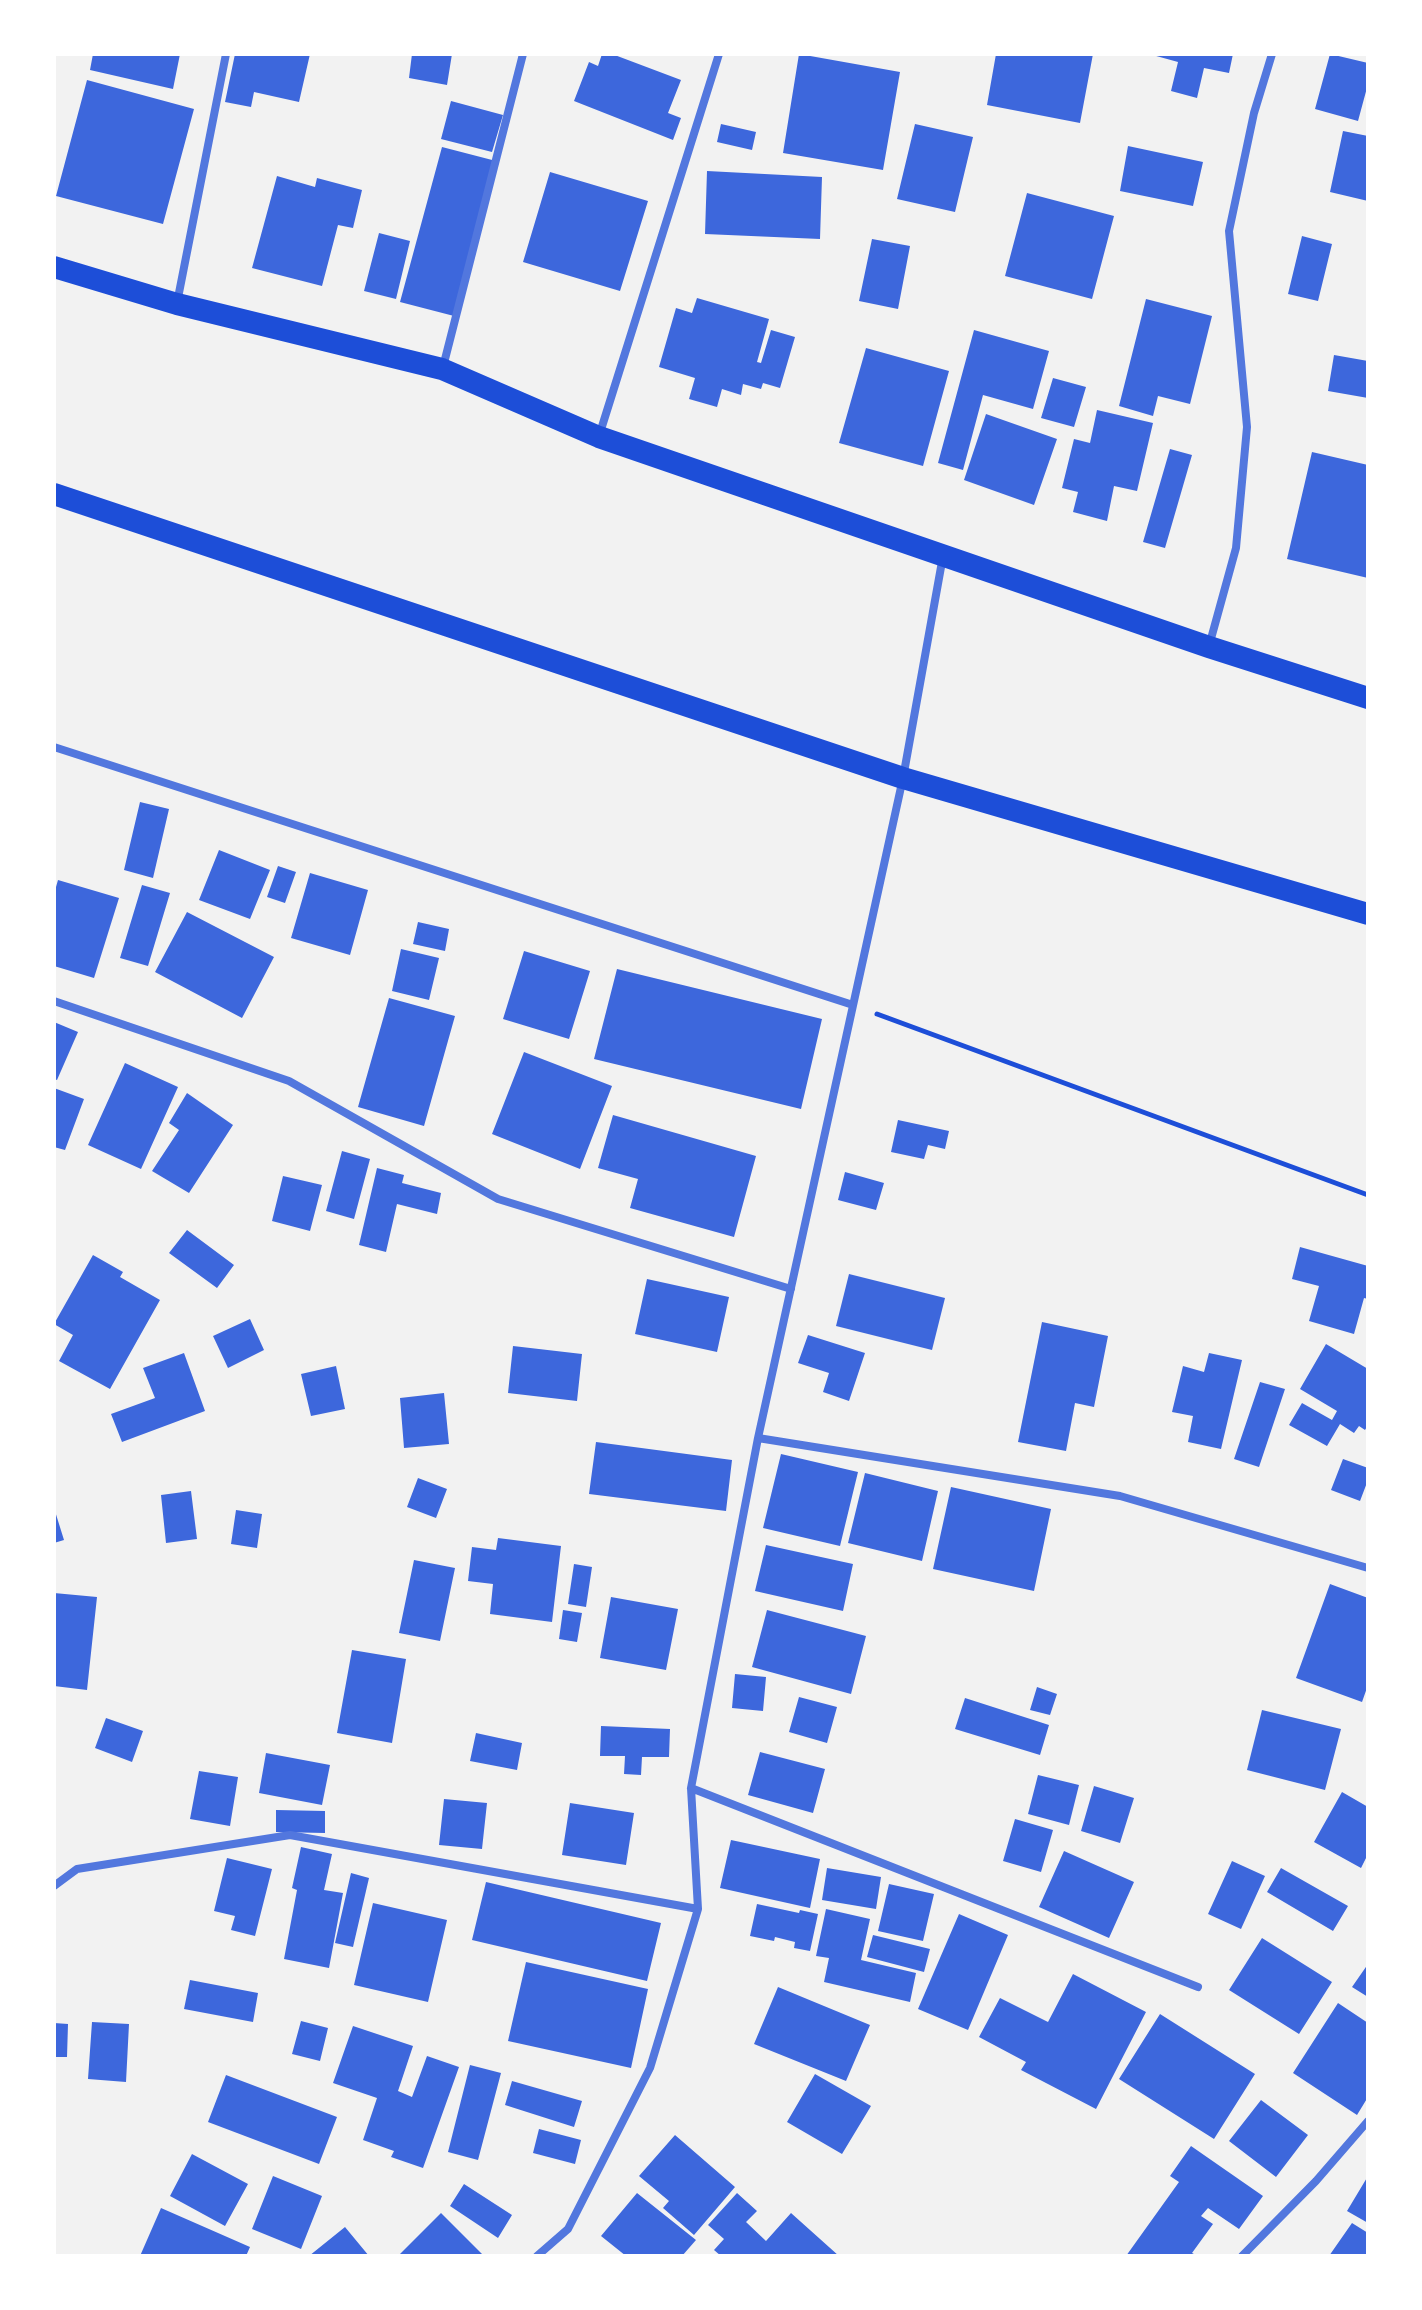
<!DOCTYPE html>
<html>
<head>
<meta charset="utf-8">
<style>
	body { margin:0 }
	#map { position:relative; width:1422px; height:2310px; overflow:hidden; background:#f2f2f2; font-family:"IBM Plex Serif",serif }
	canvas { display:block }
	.frame { position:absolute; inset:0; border:56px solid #fff; pointer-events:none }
</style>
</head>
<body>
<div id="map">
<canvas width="1422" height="2310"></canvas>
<div class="frame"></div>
</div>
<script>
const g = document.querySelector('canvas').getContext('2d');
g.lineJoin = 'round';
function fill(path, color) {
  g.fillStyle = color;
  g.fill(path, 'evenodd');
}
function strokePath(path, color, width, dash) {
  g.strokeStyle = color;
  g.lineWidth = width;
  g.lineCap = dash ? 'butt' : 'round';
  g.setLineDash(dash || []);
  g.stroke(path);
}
const building = new Path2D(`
	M93 54H180L173 89 90 70Z
	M235 54H310L299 102 254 92 251 107 225 102Z
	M412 54H452L447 85 409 78Z
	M602 54H612L681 80 668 113 681 118 673 140 574 101 589 62 598 66Z
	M799 54 900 72 883 170 783 153Z
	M996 54H1093L1080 123 987 105Z
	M1149 54H1233L1229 73 1204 68 1197 98 1171 91 1178 62Z
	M1330 54 1368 63V84L1358 121 1315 109Z
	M87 80 194 109 163 224 56 196Z
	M451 101 503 115 492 152 441 139Z
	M721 124 756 132 752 150 717 142Z
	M915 124 973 137 955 212 897 199Z
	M1343 131 1368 136V201L1330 192Z
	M1128 146 1203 162 1193 206 1120 191Z
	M442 147 496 161 454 316 400 302Z
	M707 171 822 177 820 239 705 234Z
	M550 172 648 201 620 291 523 262Z
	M277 176 315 187 317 178 362 190 353 228 338 225 322 286 252 268Z
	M1027 193 1114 216 1092 299 1005 276Z
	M379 233 410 241 396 299 364 291Z
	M1302 236 1332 244 1318 301 1288 294Z
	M872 239 910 246 898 309 859 301Z
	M697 298 769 319 757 362 761 363 771 330 795 337 780 388 763 383 761 389 743 384 741 395 722 389 717 407 689 399 695 378 659 367 676 308 692 313Z
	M1146 299 1212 316 1190 404 1158 396 1153 416 1119 406Z
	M974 330 1049 351 1033 409 983 395 963 470 938 463Z
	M866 348 949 371 923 466 839 443Z
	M1334 355 1368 361V398L1328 391Z
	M1053 378 1086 387 1074 427 1041 418Z
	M1097 410 1153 423 1137 491 1114 486 1107 521 1073 512 1078 492 1062 488 1074 439 1090 443Z
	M986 414 1057 439 1034 505 964 480Z
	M1170 449 1192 455 1165 548 1143 542Z
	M1312 452 1368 465V578L1287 559Z
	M140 802 169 809 153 878 124 870Z
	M219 850 270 870 250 919 199 900Z
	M278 866 296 872 285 903 267 897Z
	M310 873 368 890 350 955 291 938Z
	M58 880 119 898 94 978 54 966V894Z
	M142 885 170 893 148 966 120 958Z
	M187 912 274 957 242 1018 155 972Z
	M418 922 449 929 445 951 413 944Z
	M401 949 439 958 429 1000 392 991Z
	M524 951 590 971 569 1039 503 1019Z
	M617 969 822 1019 801 1109 594 1059Z
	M389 998 455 1016 424 1126 358 1107Z
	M54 1022 78 1032 57 1080 54 1079Z
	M524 1052 612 1086 580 1169 492 1134Z
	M125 1063 178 1087 141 1169 88 1145Z
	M54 1088 84 1099 65 1150 54 1147Z
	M187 1093 233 1125 189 1193 152 1171 179 1130 169 1123Z
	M613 1115 756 1156 734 1237 630 1208 638 1179 598 1168Z
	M898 1120 949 1131 945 1149 928 1145 924 1159 891 1152Z
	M342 1151 370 1159 354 1219 326 1211Z
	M377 1168 404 1175 402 1183 441 1193 437 1214 397 1204 386 1252 359 1245Z
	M845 1172 884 1183 876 1210 838 1200Z
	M283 1176 322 1185 310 1231 272 1221Z
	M187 1230 234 1265 217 1288 169 1253Z
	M1300 1247 1368 1266V1299L1364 1298 1354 1334 1309 1321 1319 1286 1292 1279Z
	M93 1255 123 1272 120 1277 160 1300 110 1389 59 1361 73 1335 54 1324Z
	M849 1274 945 1298 932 1350 836 1326Z
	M647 1279 729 1297 717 1352 635 1334Z
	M250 1319 264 1350 228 1368 213 1336Z
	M1042 1322 1108 1336 1094 1407 1075 1403 1066 1451 1018 1442Z
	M808 1335 865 1353 849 1401 823 1392 829 1373 798 1363Z
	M1326 1344 1368 1369V1425L1365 1430 1359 1426 1354 1433 1340 1424 1327 1446 1289 1425 1302 1403 1332 1420 1337 1411 1300 1389Z
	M513 1346 582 1354 577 1401 508 1393Z
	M184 1353 205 1411 122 1442 111 1414 155 1398 143 1368Z
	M1209 1353 1242 1360 1221 1449 1188 1442 1193 1416 1172 1412 1183 1366 1204 1372Z
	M336 1366 345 1409 311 1416 301 1374Z
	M1260 1382 1285 1389 1259 1467 1234 1459Z
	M444 1393 449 1444 404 1448 400 1398Z
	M596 1442 732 1460 726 1511 589 1494Z
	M781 1454 858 1472 840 1546 763 1528Z
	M1343 1459 1368 1468V1480L1360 1501 1331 1490Z
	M865 1473 938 1491 922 1561 848 1543Z
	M418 1478 447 1489 436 1518 407 1507Z
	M951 1487 1051 1509 1034 1591 933 1569Z
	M191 1491 197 1539 166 1543 161 1495Z
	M54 1508 64 1540 54 1543Z
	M236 1510 262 1514 257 1548 231 1544Z
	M498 1538 561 1546 552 1622 490 1614 493 1584 468 1581 472 1547 496 1550Z
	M766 1545 853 1564 843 1611 755 1591Z
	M414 1560 455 1568 440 1641 399 1633Z
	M574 1564 592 1567 586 1607 568 1604Z
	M1330 1584 1368 1598V1685L1362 1702 1296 1678Z
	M54 1593 97 1597 87 1690 54 1686Z
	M611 1597 678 1609 666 1670 600 1658Z
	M563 1610 582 1613 577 1642 559 1639Z
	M767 1610 866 1636 851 1694 752 1667Z
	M352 1650 406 1659 392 1743 337 1733Z
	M735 1674 766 1677 763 1711 732 1708Z
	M1037 1687 1057 1694 1050 1715 1030 1710Z
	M799 1697 837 1707 827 1743 789 1732Z
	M965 1698 1049 1725 1040 1755 955 1729Z
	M1262 1710 1341 1729 1325 1790 1247 1770Z
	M106 1718 143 1731 132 1762 95 1748Z
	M601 1726 670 1729 669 1757H642L641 1775 624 1774 625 1756H600Z
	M476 1733 522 1743 517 1770 470 1761Z
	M760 1752 825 1769 813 1813 748 1795Z
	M266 1753 330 1765 322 1805 259 1793Z
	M199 1771 238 1777 230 1826 190 1819Z
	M1038 1775 1079 1785 1069 1825 1028 1814Z
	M1094 1786 1134 1798 1120 1843 1081 1831Z
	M1342 1792 1368 1807V1854L1361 1868 1314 1842Z
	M444 1799 487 1803 482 1849 439 1845Z
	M570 1803 634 1813 626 1865 562 1855Z
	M276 1810 325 1811V1833L276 1832Z
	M1015 1819 1053 1830 1041 1872 1003 1861Z
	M731 1840 820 1859 810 1908 720 1888Z
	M301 1847 332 1854 324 1890 343 1893 329 1968 284 1959 297 1890 292 1888Z
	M1064 1851 1134 1882 1109 1938 1039 1907Z
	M227 1858 272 1869 255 1936 231 1930 235 1916 214 1911Z
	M1232 1861 1265 1876 1241 1929 1208 1914Z
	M827 1868 881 1877 876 1909 822 1900Z
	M1281 1868 1348 1906 1333 1931 1267 1892Z
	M351 1873 369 1878 353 1947 335 1943Z
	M486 1882 661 1923 647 1981 472 1940Z
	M889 1884 934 1894 923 1941 878 1931Z
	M373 1903 447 1920 428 2002 354 1985Z
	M757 1904 799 1913 800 1910 818 1914 810 1951 794 1948 795 1942 775 1937 774 1941 750 1936Z
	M826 1909 870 1919 861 1960 916 1973 910 2002 824 1982 829 1958 816 1956Z
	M959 1914 1008 1935 968 2030 918 2009Z
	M873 1935 930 1949 924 1972 867 1957Z
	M1262 1938 1332 1982 1299 2034 1229 1990Z
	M526 1962 648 1989 631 2068 508 2041Z
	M1368 1964V1997L1352 1987Z
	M1073 1974 1146 2012 1096 2109 1021 2070 1026 2062 979 2037 1000 1998 1048 2022Z
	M190 1980 258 1993 253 2022 184 2009Z
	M778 1987 870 2025 846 2081 754 2044Z
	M1338 2003 1368 2023V2097L1357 2115 1293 2073Z
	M1160 2014 1255 2074 1214 2139 1119 2079Z
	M301 2021 328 2028 320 2061 292 2054Z
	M92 2022 129 2024 126 2082 88 2079Z
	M54 2023 68 2024 67 2057H54Z
	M353 2026 413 2046 398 2091 412 2097 427 2056 459 2067 423 2168 391 2157 394 2151 363 2140 377 2098 333 2083Z
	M470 2065 501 2073 478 2160 448 2152Z
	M815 2074 871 2106 842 2154 787 2122Z
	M226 2075 337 2117 319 2164 208 2122Z
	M512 2081 582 2101 574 2127 505 2105Z
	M1261 2100 1308 2135 1276 2177 1229 2141Z
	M539 2129 581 2140 575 2164 533 2153Z
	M675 2135 735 2187 694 2235 663 2208 669 2201 639 2176Z
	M1191 2146 1263 2196 1239 2229 1208 2208 1201 2216 1213 2224 1192 2253 1198 2256H1126L1179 2182 1170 2176Z
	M192 2154 248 2184 225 2226 170 2196Z
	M273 2176 322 2196 301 2249 252 2229Z
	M1368 2176V2223L1347 2211Z
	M464 2184 512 2215 498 2238 450 2206Z
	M637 2193 696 2240 682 2256H626L601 2236Z
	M737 2193 757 2211 746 2222 766 2241 791 2213 839 2256H721L714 2250 724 2239 708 2225Z
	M161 2208 250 2247 246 2256H140Z
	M441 2213 484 2256H398Z
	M1352 2223 1368 2233V2256H1329Z
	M345 2227 369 2256H309Z`);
const path = new Path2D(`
	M877 1014 1368 1195`);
const minor = new Path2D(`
	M177 303 226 54
	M443 367 523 54
	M599 436 719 54
	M1209 646 1236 548 1247 427 1229 231 1254 113 1272 54
	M54 747 853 1005
	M54 1001 289 1081 498 1199 791 1289
	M758 1438 1120 1496 1368 1568
	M691 1788 1198 1987
	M54 1886 77 1869 290 1835 698 1909
	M537 2256 568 2229 650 2068 698 1909 691 1788 758 1438 903 778 943 556
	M1242 2256 1316 2181 1368 2121`);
const trunk = new Path2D(`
	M54 267 177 304 442 369 599 437 1209 647 1368 698
	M54 494 903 778 1368 914`);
fill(building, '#3d67dc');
strokePath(path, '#1d4ed8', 5);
strokePath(minor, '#5277de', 8);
strokePath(trunk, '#1d4ed8', 22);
</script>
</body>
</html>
